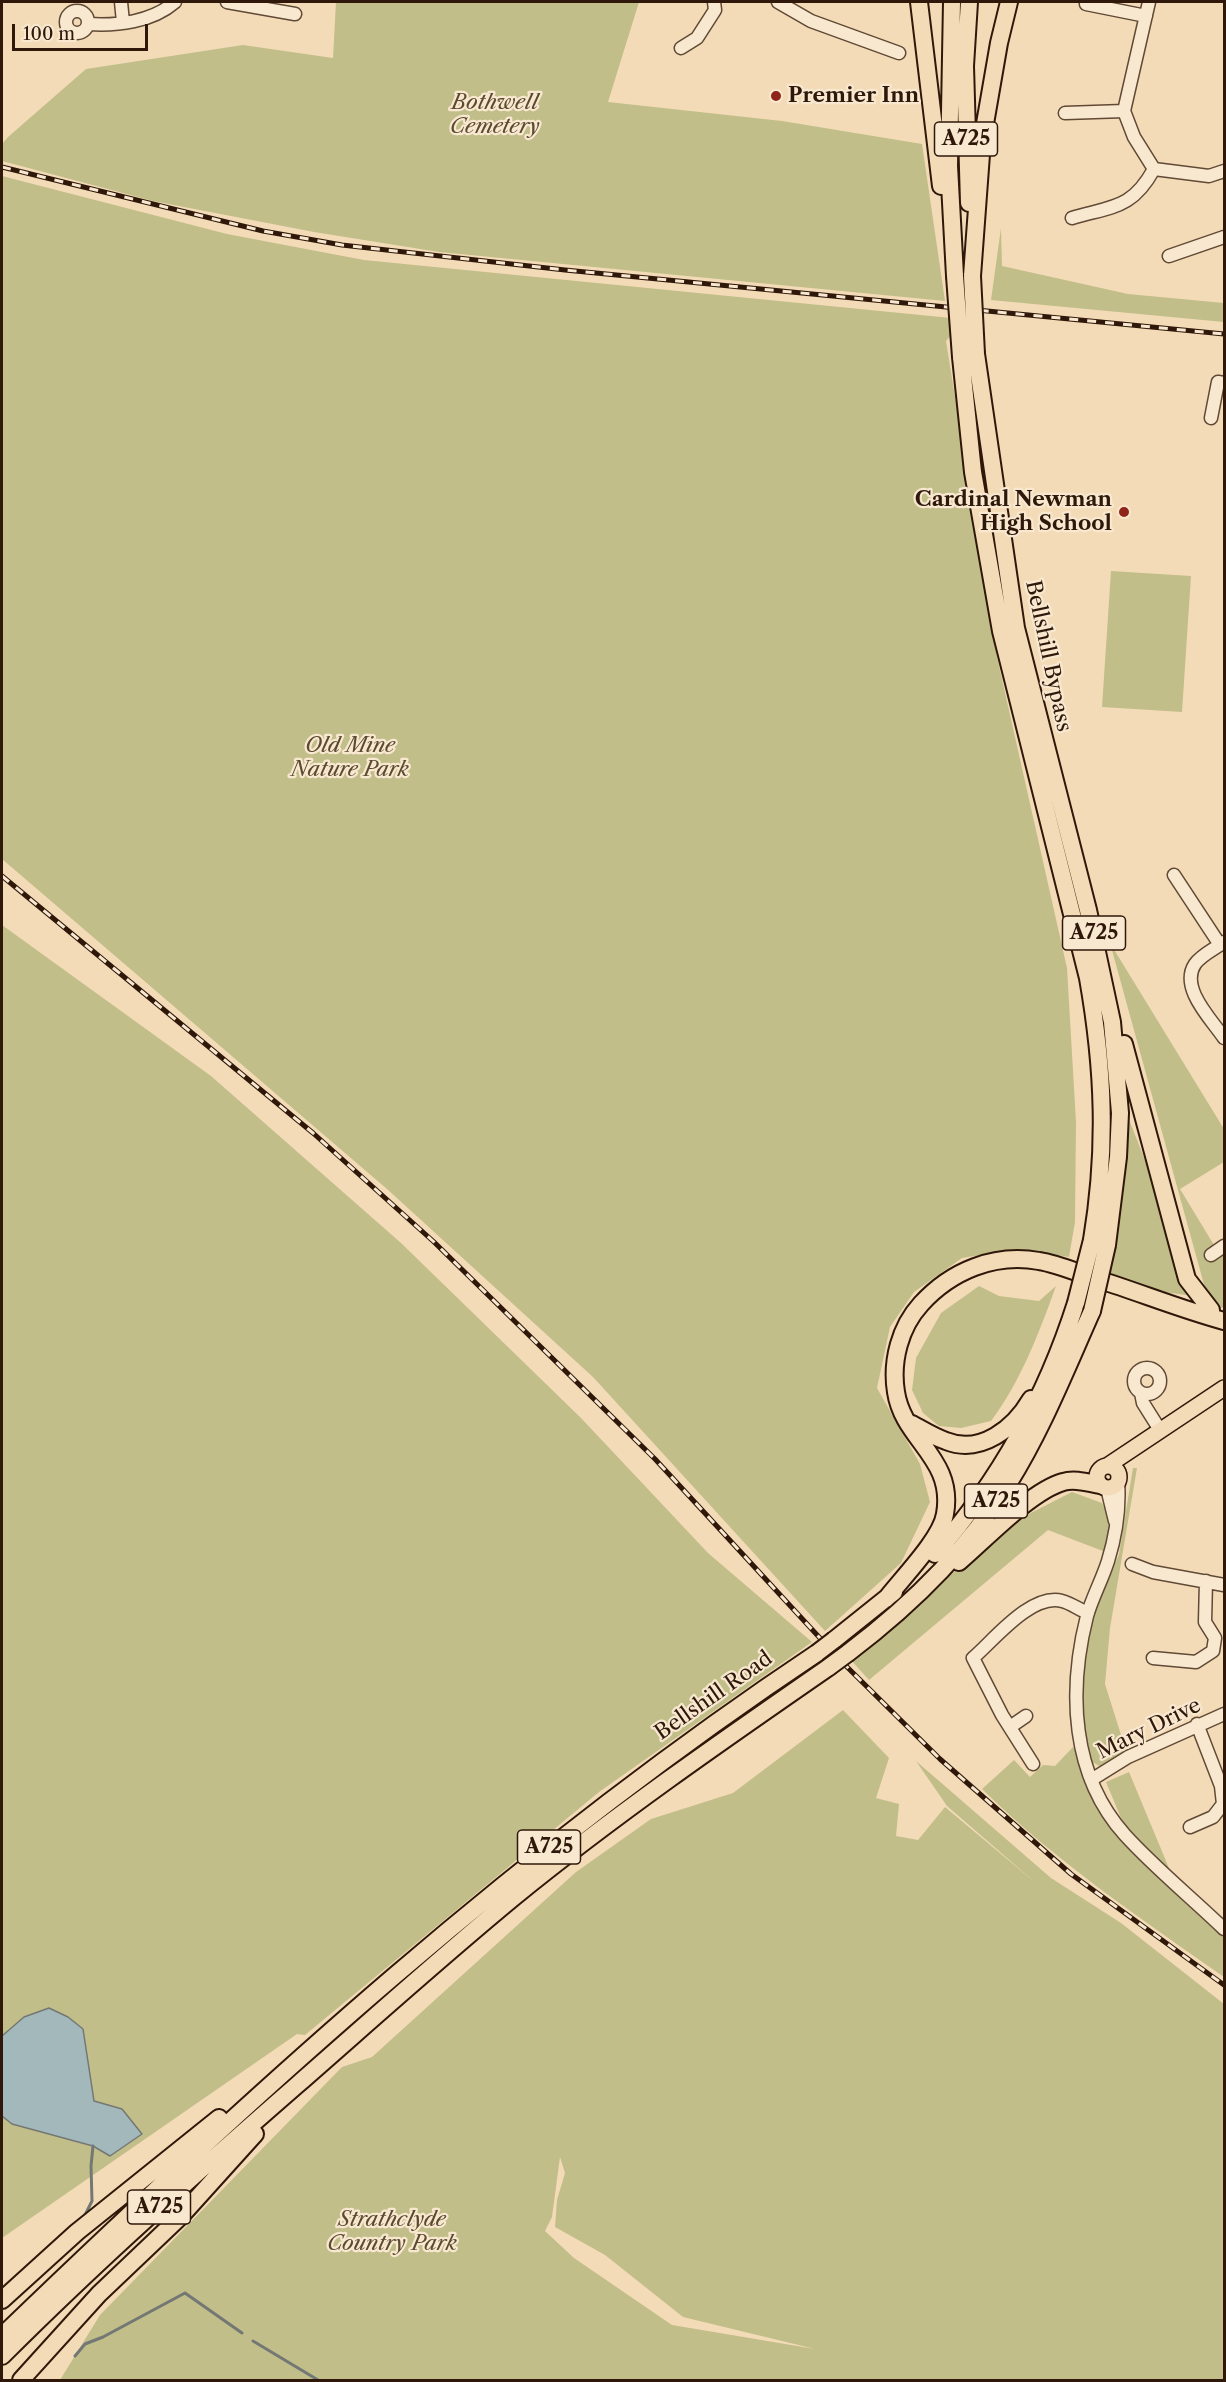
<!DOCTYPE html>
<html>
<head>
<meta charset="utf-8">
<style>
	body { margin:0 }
	#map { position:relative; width:1226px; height:2382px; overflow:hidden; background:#f4dbb7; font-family:"Libre Caslon Text",serif }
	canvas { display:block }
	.frame { position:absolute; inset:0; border:3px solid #2f180a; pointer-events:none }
	.scale { position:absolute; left:12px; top:24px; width:136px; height:27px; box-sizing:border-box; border:3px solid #2f180a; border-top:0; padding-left:8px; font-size:18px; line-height:21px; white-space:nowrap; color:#2f180a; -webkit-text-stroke:4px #f8e8d0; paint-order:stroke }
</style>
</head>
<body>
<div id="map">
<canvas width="1226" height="2382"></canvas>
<div class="frame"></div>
<div class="scale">100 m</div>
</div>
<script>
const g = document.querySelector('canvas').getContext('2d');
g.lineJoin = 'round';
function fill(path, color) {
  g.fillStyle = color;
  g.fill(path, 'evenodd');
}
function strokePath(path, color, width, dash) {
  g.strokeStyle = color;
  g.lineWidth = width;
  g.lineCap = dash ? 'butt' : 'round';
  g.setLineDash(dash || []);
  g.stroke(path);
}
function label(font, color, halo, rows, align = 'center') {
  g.font = font + ' "Libre Caslon Text",serif';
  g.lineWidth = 4.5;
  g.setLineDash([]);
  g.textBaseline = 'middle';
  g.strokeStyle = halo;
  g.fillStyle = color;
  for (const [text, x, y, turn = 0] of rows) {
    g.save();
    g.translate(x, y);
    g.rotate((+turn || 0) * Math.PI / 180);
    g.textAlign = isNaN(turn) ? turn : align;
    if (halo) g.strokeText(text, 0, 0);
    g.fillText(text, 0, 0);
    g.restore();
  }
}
const green = new Path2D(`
	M336 2H639L608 102 782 121 922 144 945 301 439 252 314 232 153 201 2 161V144L8 137 86 69 243 45 333 58Z
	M2 176 227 234 364 260 951 318 952 334 946 341 997 657 1067 968 1076 1122 1075 1222 1069 1257 1017 1249 962 1258 914 1292 890 1327 877 1388 920 1464 930 1502 901 1563 825 1631 593 1377 387 1189 2 859Z
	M1001 228 1002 266 1128 294 1224 303V322L991 300Z
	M1111 571 1191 576 1182 712 1102 707Z
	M2 925 211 1076 401 1243 581 1418 708 1553 812 1642 599 1792 305 2035 297 2034 2 2238Z
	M1110 943 1224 1129V1162L1180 1189 1220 1255 1224 1253V1307L1211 1310Z
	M1128 1117 1199 1297 1103 1283Z
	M979 1286 999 1296 1039 1301 1056 1286C1039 1333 1021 1381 991 1421L961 1428 939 1426 923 1413 912 1390 916 1358 941 1313Z
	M1133 1468H1137L1110 1628 1105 1684 1128 1757 1104 1769 1091 1761 1081 1708 1083 1655 1095 1612 1119 1554Z
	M1072 1492 1102 1503 1113 1525 1108 1553 1048 1530 869 1680 850 1659 1015 1521Z
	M843 1710 889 1758 876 1798 899 1804 896 1836 918 1840 945 1807 1037 1884 947 1806 916 1761 1051 1878 1121 1923 1224 2004V2380H60L100 2315 342 2067 372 2057 576 1872 651 1819 733 1793ZM560 2157 565 2173 557 2200 555 2227 605 2255 683 2317 815 2349 672 2325 574 2258 545 2231 552 2217Z
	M1073 1747 1124 1842 1224 1936V1977C1140 1918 1055 1861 982 1789L1014 1760 1030 1777 1043 1765 1055 1766Z
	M1129 1772 1171 1873 1123 1823 1106 1782Z`);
const water = new Path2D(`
	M49 2008 68 2017 83 2029 94 2101 122 2109 142 2134 110 2156 93 2146 12 2124 2 2116V2036L24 2017Z`);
const stream = new Path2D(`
	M84 2217 92 2201 91 2166 93 2146
	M253 2341 318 2380
	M75 2356 85 2344 103 2337 185 2293 242 2333`);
const minor = new Path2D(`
	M121 2 123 22
	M227 2 295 14
	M778 2 811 21 899 53
	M1149 2 1124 111 1134 137 1154 169 1209 176 1224 171
	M1086 4 1146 16
	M66 22a11 11 0 1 1 22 0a11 11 0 1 1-22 0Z
	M88 24C117 26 152 22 175 2
	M681 48 697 38 715 10 714 2
	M1065 113 1124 111
	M1072 218C1113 206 1132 209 1154 169
	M1169 256 1224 237
	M1211 418 1218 382 1224 383
	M1174 875 1220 945
	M1224 942C1216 948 1201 955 1195 964 1179 988 1212 1020 1224 1038
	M1211 1255 1224 1246
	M1134 1381a13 13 0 1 1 26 0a13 13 0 1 1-26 0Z
	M1141 1393 1143 1403 1160 1430
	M1118 1481C1120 1508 1116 1535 1108 1561 1102 1580 1092 1598 1087 1616 1068 1691 1071 1775 1125 1835 1156 1869 1192 1898 1224 1929
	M1107 1488 1115 1521
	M1132 1564 1153 1572 1224 1585
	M1153 1658 1196 1662 1213 1651 1215 1638 1205 1622 1206 1581
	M1010 1727 1026 1716
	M1033 1764 1002 1715 973 1658C994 1640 1031 1593 1062 1601 1071 1603 1079 1610 1088 1613
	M1091 1780 1128 1757 1224 1714
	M1190 1827 1213 1817 1223 1804 1221 1786 1197 1724`);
const major = new Path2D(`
	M1107 1466 1224 1388
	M1097 1477a11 11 0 1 1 22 0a11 11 0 1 1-22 0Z`);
const highway = new Path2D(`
	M919 2 941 186
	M952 2 949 166 955 276
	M969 203 965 66 969 2
	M972 276 982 141 999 43 1009 2
	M976 354 1016 628 1088 910 1112 1022 1120 1113 1118 1157 1107 1245
	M961 357 973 472 1001 631 1088 978C1104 1069 1107 1149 1092 1240
	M1124 1044 1187 1279 1211 1310
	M912 1424C923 1430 934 1437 946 1441 981 1455 1014 1428 1031 1399
	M935 1554C1000 1480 1046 1397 1076 1303
	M959 1562C985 1540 1031 1491 1063 1482 1075 1478 1089 1483 1100 1485
	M886 1599C902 1578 941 1539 945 1514 955 1458 903 1440 896 1392 891 1361 900 1327 921 1304 951 1271 994 1253 1039 1261 1059 1264 1080 1274 1100 1280 1141 1293 1183 1310 1224 1321
	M834 1640 894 1592
	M848 1653C910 1606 968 1550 1008 1484 1042 1430 1066 1369 1092 1311
	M2 2300 77 2232 219 2118
	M2 2336C257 2090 521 1850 817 1653
	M2 2356C96 2262 196 2173 297 2085 369 2022 440 1958 514 1897 615 1815 722 1741 829 1667
	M21 2380 99 2294 181 2216 255 2134`);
const rail = new Path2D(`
	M2 167 263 231 342 245 565 270 1224 334
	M2 876 313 1133 434 1242 655 1459 842 1662 940 1759 1071 1874 1224 1985`);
const highwayBridge = new Path2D(`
	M955 276 961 357
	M972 276 976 354
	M1076 1303 1092 1240
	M1092 1311 1107 1245
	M817 1653 834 1640
	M829 1667 848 1653`);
const markers = [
	[776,96,6,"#8f2418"],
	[1124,512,6,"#8f2418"]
];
const shields = [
	[966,139,63],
	[1094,933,63],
	[996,1501,63],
	[549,1847,63],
	[159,2207,63]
];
const shieldNames = [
	["A725",966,139],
	["A725",1094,933],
	["A725",996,1501],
	["A725",549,1847],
	["A725",159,2207]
];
const poiNames = [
	["Premier Inn",788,96],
	["Cardinal Newman",1112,500,"right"],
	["High School",1112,524,"right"]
];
const parkNames = [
	["Bothwell",495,103],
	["Cemetery",495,127],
	["Old Mine",350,746],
	["Nature Park",350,770],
	["Strathclyde",392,2220],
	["Country Park",392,2244]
];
const streetNames = [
	["Bellshill Bypass",1048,656,78],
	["Bellshill Road",714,1696,-35],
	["Mary Drive",1149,1729,-26]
];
fill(green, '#c1be8a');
fill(water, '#a2b8bb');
strokePath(water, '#747874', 1.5);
strokePath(stream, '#747874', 3);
strokePath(minor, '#604935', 15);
strokePath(major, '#2f180a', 18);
strokePath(highway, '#2f180a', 20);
strokePath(minor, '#f8e8d0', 12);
strokePath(major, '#f4dbb7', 15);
strokePath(highway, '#f4dbb7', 16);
strokePath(rail, '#2f180a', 5);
strokePath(rail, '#f8e8d0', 3, [9]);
strokePath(highwayBridge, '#2f180a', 20, []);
strokePath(highwayBridge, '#f4dbb7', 16);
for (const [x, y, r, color] of markers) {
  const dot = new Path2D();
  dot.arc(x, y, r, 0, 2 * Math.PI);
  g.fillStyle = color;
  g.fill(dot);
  strokePath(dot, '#f8e8d0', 2);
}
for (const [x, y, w] of shields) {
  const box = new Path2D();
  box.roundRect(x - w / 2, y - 17, w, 34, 4.5);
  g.fillStyle = '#f8e8d0';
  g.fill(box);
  strokePath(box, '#2f180a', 1.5);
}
label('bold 20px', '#2f180a', null, shieldNames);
label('bold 21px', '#2f180a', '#f8e8d0', poiNames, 'left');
label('italic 21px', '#5b4a30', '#f8e8d0', parkNames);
label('21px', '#2f180a', '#f8e8d0', streetNames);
</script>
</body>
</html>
